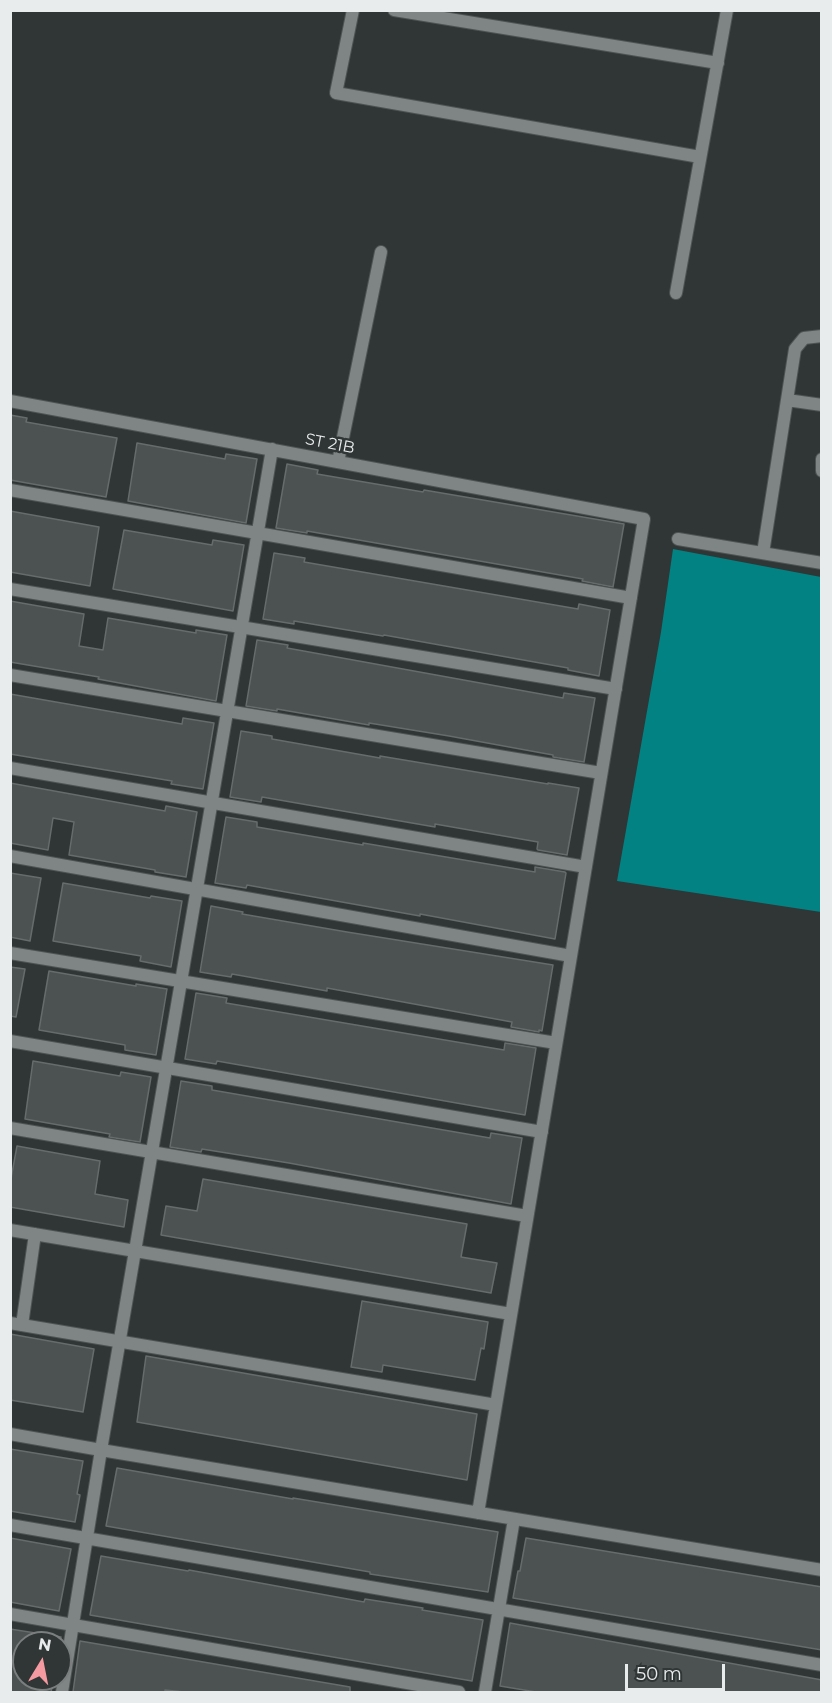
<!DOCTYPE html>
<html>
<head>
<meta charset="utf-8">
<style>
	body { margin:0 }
	#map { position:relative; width:832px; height:1703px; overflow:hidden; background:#303535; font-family:Montserrat,sans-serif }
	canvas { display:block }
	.frame { position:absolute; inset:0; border:12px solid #e9ecec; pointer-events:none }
	.north { position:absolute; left:12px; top:1631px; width:60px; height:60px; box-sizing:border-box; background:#303535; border:2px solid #7a7e7e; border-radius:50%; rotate:10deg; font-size:16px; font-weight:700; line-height:24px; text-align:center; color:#e9ecec }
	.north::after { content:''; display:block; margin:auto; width:21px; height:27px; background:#f49aa0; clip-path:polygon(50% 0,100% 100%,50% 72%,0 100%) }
	.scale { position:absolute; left:625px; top:1664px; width:100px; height:27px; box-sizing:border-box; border:3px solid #e9ecec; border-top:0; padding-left:8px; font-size:18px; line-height:21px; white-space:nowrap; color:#e9ecec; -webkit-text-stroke:4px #303535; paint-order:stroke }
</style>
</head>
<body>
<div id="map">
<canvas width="832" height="1703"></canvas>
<div class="frame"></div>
<div class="north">N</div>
<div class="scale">50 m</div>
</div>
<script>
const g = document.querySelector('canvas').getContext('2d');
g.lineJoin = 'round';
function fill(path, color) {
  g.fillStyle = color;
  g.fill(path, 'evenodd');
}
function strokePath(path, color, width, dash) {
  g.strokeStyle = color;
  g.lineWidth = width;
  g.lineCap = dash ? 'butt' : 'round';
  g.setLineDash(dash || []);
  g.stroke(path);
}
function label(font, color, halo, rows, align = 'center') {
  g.font = font + ' Montserrat,sans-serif';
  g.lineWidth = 5;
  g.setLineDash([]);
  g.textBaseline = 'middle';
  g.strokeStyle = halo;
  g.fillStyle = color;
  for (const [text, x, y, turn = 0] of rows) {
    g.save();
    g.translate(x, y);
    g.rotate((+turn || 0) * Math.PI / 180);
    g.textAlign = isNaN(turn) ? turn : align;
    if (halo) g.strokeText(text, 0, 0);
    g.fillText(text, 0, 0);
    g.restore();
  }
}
const water = new Path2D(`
	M673 549 821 577V912L617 881 661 632Z`);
const building = new Path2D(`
	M10 415 27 418 26 422 117 438 106 497 10 480Z
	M137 443 225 459 226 454 257 459 246 523 128 501Z
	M287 464 318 470 317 474 423 492 424 490 624 524 613 587 582 581 583 579 307 531V533L276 528Z
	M10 511 99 527 90 586 10 572Z
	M124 530 212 545 213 540 244 545 233 611 113 589Z
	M274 553 305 558 304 562 578 609 579 604 610 610 599 676 568 670V668L384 635 383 636 294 621V624L263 619Z
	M10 601 84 614 79 646 103 650 108 618 196 633V630L227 635 216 701 98 679 99 677 10 662Z
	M257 640 288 645 287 648 563 698 564 693 595 698 584 762 553 757V755L449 736 369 723V725L277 709V711L246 706Z
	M10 694 182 724 183 718 214 723 203 789 171 784 172 781 10 754Z
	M241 731 272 736V739L380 758V756L548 784V783L579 788 567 855 538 850 537 849 538 842 435 824V827L262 797 261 802 230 797Z
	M10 783 165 811 166 806 197 812 186 877 155 872V870L69 855 74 822 53 818 48 850 10 843Z
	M226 817 257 822V827L363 845V843L535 872V867L565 872 566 873 555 939 420 914V916L247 885 246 888 215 883Z
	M10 873 41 878 30 941 10 937Z
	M63 883 150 898 151 896 182 901 171 967 140 961 141 956 53 941Z
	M211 906 243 912 242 914 347 932 553 965 542 1031 539 1030V1032L511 1027 512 1022 327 988V991L232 974 231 977 200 972Z
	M10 967 25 969 16 1017 10 1016Z
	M49 971 136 986V984L167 989 156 1055 125 1050V1045L39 1030Z
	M196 993 227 998 226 1003 504 1050 505 1043 536 1048 525 1115 217 1061 216 1064 185 1059Z
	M33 1061 120 1076 121 1072 151 1077 140 1142 109 1137 110 1134 25 1119Z
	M181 1081 212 1086V1090L490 1138 491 1133 522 1138 511 1204 289 1163 202 1149 201 1152 170 1147Z
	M17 1146 100 1161 95 1194 128 1200 124 1227 10 1207V1184Z
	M203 1179 467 1224 461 1257 497 1263 491 1293 161 1235 166 1206 197 1211Z
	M362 1301 488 1322 484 1349 481 1348 475 1380 383 1365 382 1372 351 1367Z
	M10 1334 94 1349 83 1412 10 1400Z
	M146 1356 477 1414 467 1480 137 1422Z
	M10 1449 83 1461 77 1494 80 1495 75 1522 10 1511Z
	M117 1468 293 1499V1498L498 1532 488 1592 370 1574V1572L106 1526Z
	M10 1538 71 1549 59 1611 10 1602Z
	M526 1538 822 1587V1650L513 1598 518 1571H520Z
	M101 1556 188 1571 189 1570 364 1602 365 1599 423 1608 422 1610 483 1620 472 1681 90 1615Z
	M510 1623 822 1680V1692H536L500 1686Z
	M10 1629 61 1637 60 1643H24V1679H54L51 1692H10Z
	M80 1641 350 1687V1692H184L165 1690V1692H73Z`);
const minor = new Path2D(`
	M353 10 336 93 700 157
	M394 10 718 63
	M676 293 727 10
	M787 400 822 405
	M10 401 644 519 478 1513
	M822 459V471
	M338 462 381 252
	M10 490 631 598
	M678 539 822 563
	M763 553 795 349 804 338 822 336
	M10 589 616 689
	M10 675 601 773
	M10 768 586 867
	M10 856 571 956
	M10 953 556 1043
	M10 1041 542 1132
	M10 1128 527 1216
	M10 1230 511 1314
	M10 1323 496 1405
	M22 1325 35 1234
	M10 1434 101 1450 822 1570
	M10 1525 822 1665
	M10 1614 459 1692
	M62 1692 101 1450 272 449
	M485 1692 514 1519`);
const streetNames = [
	["ST 21B",330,444,11]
];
fill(water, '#028283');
fill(building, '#4c5151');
strokePath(building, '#666c6c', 1.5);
strokePath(minor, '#4e5353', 14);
strokePath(minor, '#7f8585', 12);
label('16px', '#e9ecec', '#303535', streetNames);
</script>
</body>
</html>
